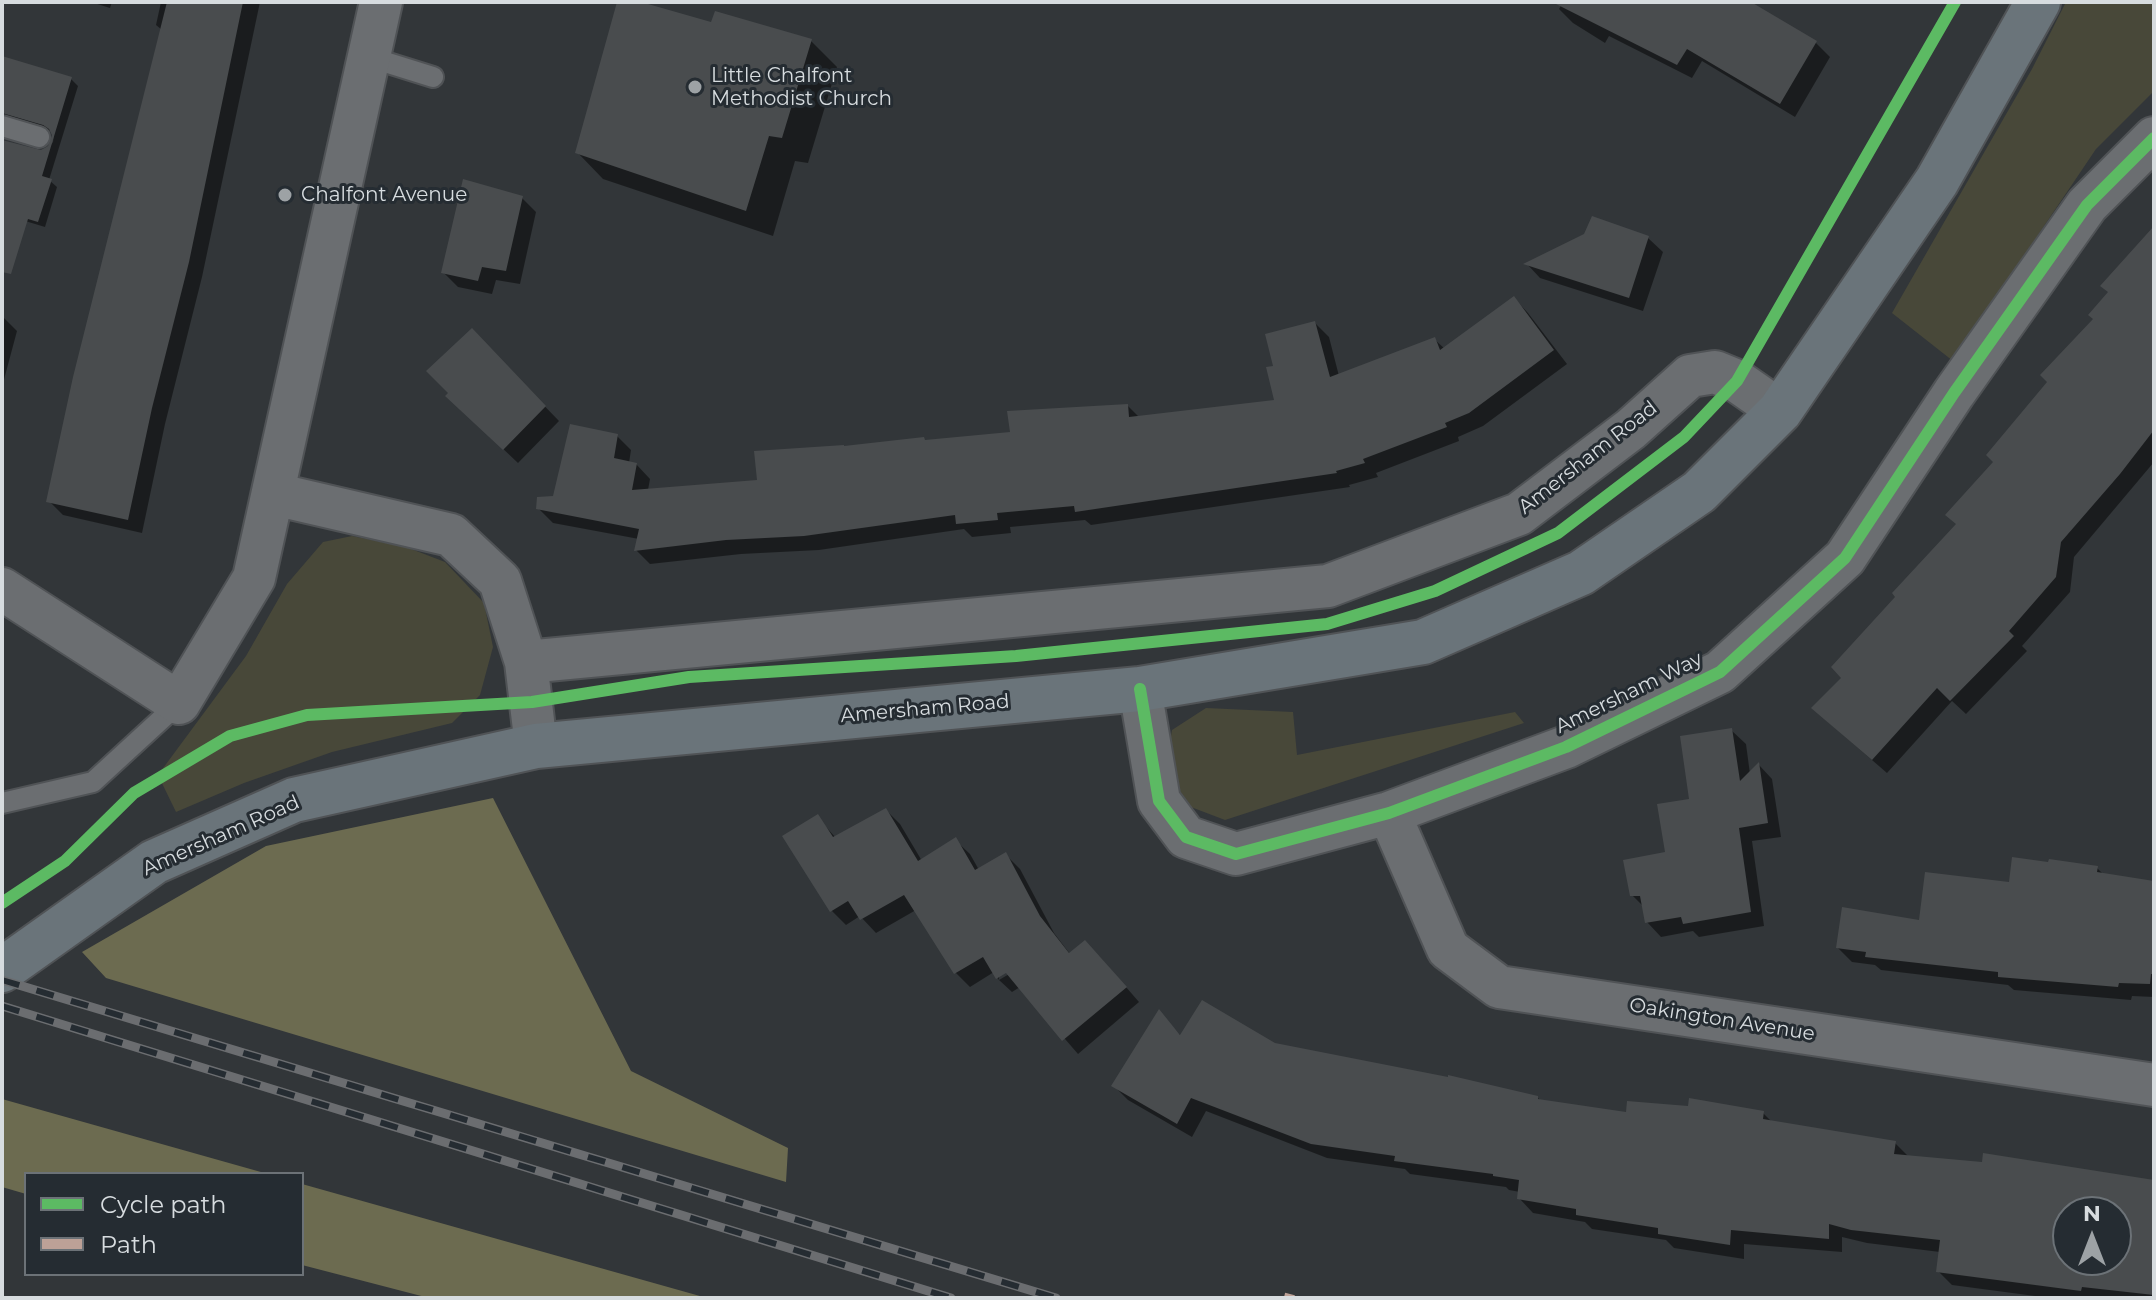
<!DOCTYPE html>
<html>
<head>
<meta charset="utf-8">
<style>
	body { margin:0 }
	#map { position:relative; width:2156px; height:1300px; overflow:hidden; background:#323639; font-family:Montserrat,sans-serif }
	canvas { display:block }
	.frame { position:absolute; inset:0; border:4px solid #d7dcdf; pointer-events:none }
	.legend { position:absolute; left:24px; top:1172px; width:280px; height:104px; box-sizing:border-box; background:#252c32; border:2px solid #6c7277; margin:0; padding:10px 14px; list-style:none; font-size:24px; color:#d7dcdf }
	.legend li { display:flex; align-items:center; gap:16px; height:40px }
	.legend b { width:40px; border:2px solid #6c7277 }
	.north { position:absolute; left:2052px; top:1196px; width:80px; height:80px; box-sizing:border-box; background:#252c32; border:2px solid #6c7277; border-radius:50%; rotate:0deg; font-size:22px; font-weight:700; line-height:32px; text-align:center; color:#d7dcdf }
	.north::after { content:''; display:block; margin:auto; width:28px; height:36px; background:#9da2a5; clip-path:polygon(50% 0,100% 100%,50% 72%,0 100%) }
</style>
</head>
<body>
<div id="map">
<canvas width="2156" height="1300"></canvas>
<div class="frame"></div>
<ul class="legend">
<li><b style="height:10px;background:#5cba63"></b>Cycle path</li>
<li><b style="height:10px;background:#bda197"></b>Path</li>
</ul>
<div class="north">N</div>
</div>
<script>
const g = document.querySelector('canvas').getContext('2d');
g.lineJoin = 'round';
function fill(path, color) {
  g.fillStyle = color;
  g.fill(path, 'evenodd');
}
function strokePath(path, color, width, dash) {
  g.strokeStyle = color;
  g.lineWidth = width;
  g.lineCap = dash ? 'butt' : 'round';
  g.setLineDash(dash || []);
  g.stroke(path);
}
function label(font, color, halo, rows, align = 'center') {
  g.font = font + ' Montserrat,sans-serif';
  g.lineWidth = 6;
  g.setLineDash([]);
  g.textBaseline = 'middle';
  g.strokeStyle = halo;
  g.fillStyle = color;
  for (const [text, x, y, turn = 0] of rows) {
    g.save();
    g.translate(x, y);
    g.rotate((+turn || 0) * Math.PI / 180);
    g.textAlign = isNaN(turn) ? turn : align;
    if (halo) g.strokeText(text, 0, 0);
    g.fillText(text, 0, 0);
    g.restore();
  }
}
const green = new Path2D(`
	M2066 2H2154V91L2096 149 1953 361 1892 313 2032 69Z
	M352 536 406 547 445 562 484 603 493 647 480 695 452 723 332 752 244 783 176 812 158 775 246 656 287 584 323 542Z
	M1206 708 1293 712 1297 755 1515 712 1524 723 1225 820 1183 804 1164 778 1172 730Z`);
const forest = new Path2D(`
	M493 798 631 1071 788 1148 786 1182 106 978 82 952 266 846Z
	M2 1099 268 1174H26V1194L2 1187Z
	M302 1184 707 1298H429L302 1265Z`);
const shadow = new Path2D(`
	M91 2H112L110 8Z
	M161 2H260L202 277 165 424 142 533 63 515 49 501 162 30 156 25Z
	M619 2H634L712 24 810 40 837 67 808 163 795 161 773 236 603 179 577 152Z
	M1563 2H1747L1816 43 1830 57 1795 117 1702 61 1692 78 1609 36 1605 43 1573 23 1559 9Z
	M2 58 71 79 78 86 49 180 57 187 45 227 2 214V142L35 152 48 149 53 142 54 134 52 131 13 119 2 123Z
	M522 198 536 212 520 284 496 280 492 294 458 287 443 272Z
	M1593 219 1648 238 1663 252 1643 311 1540 278 1527 264 1586 236Z
	M2154 229V462L2074 557 2070 592 2022 646 2027 651 1966 714 1952 701 1887 773 1828 722 1843 678 1898 597 1958 525 1996 462 2049 382 2095 319 2110 293Z
	M1514 298 1528 313 1567 364 1483 426 1458 437 1459 441 1376 473 1378 477 1349 485 1350 487 1091 525 1085 520 1010 527 1011 533 972 537 964 529 819 550 741 554 650 564 636 550 639 539 553 523 538 508 554 498 617 436 631 450 629 463 636 464 650 479 648 490 759 481 927 442 1012 433 1128 406 1140 418 1277 402 1276 367 1315 323 1329 337 1339 376 1434 339 1445 349Z
	M2 316 17 331 2 387Z
	M471 330 559 421 518 463 462 410Z
	M1731 730 1746 744 1750 774 1759 765 1772 779 1781 837 1752 841 1764 926 1699 937 1693 931 1661 937 1647 922 1644 907 1632 895 1667 853 1692 800Z
	M886 810 900 824 922 861 955 840 970 854 979 870 1006 855 1020 869 1054 933 1070 954 1099 956 1139 1002 1078 1054 1020 987 1012 992 999 980 1016 970 1014 967 999 975V980L994 972 970 987 955 972 916 910 876 933 860 916 846 925 832 911 817 817 836 838Z
	M2097 868 2105 876 2154 883V997L2132 996 2131 1000 2014 990 2008 985 1881 970 1875 965 1852 962 1838 948 1920 922 2011 884Z
	M1159 1012 1182 1037 1274 1045 1538 1098 1541 1101 1627 1114 1763 1113 1773 1123 1895 1143 1910 1158 2154 1182V1298H2050L1952 1285 1938 1271 1940 1252 1867 1243 1842 1237V1252L1744 1244V1259L1674 1248 1666 1240 1592 1229 1585 1222 1533 1213 1519 1198 1520 1192 1509 1190 1506 1187 1410 1174 1405 1169 1327 1158 1206 1111 1192 1137 1128 1100 1114 1086ZM2068 1212H2116V1260H2068Z`);
const building = new Path2D(`
	M167 2H243L189 262 152 408 128 520 46 502 73 377Z
	M617 2H641L711 22 715 11 812 39 782 138 769 136 746 211 575 153Z
	M1552 2H1751L1817 41 1780 104 1687 49 1677 65Z
	M2 56 72 77 42 176 52 179 38 222 28 219 11 274 2 272V140L41 150 48 146 52 135 49 129 43 125 2 113Z
	M463 179 523 196 506 271 482 267 478 281 441 273Z
	M1592 216 1649 236 1629 298 1523 264 1584 234Z
	M2154 226V430L2120 474 2061 542 2056 577 2009 631 2014 636 1950 701 1937 688 1872 760 1811 708 1841 678 1831 667 1895 597 1892 593 1956 524 1945 515 1993 462 1986 455 2047 382 2040 375 2093 319 2088 315 2108 292 2100 286Z
	M1514 296 1554 350 1469 413 1445 423 1447 427 1363 459 1365 463 1336 471 1337 473 1075 512 1074 506 997 513 998 520 956 524 955 515 804 536 726 540 634 551 639 529 536 509 537 497 553 496 570 424 618 434 614 458 637 463 632 490 757 480 754 451 844 445V446L924 437 925 440 1010 432 1007 411 1128 404 1129 417 1274 400 1266 367 1273 366 1265 334 1315 321 1330 377 1435 337 1440 350Z
	M472 328 546 406 503 450 445 396 448 393 426 371Z
	M1732 728 1740 781 1759 762 1768 823 1739 828 1751 912 1683 924 1681 917 1645 923 1640 896H1630L1623 860 1665 852 1657 804 1689 799 1680 736Z
	M886 808 918 861 956 837 975 870 1006 852 1040 916 1069 953 1085 940 1127 987 1062 1041 1006 973 996 979 983 957 954 974 904 895 860 920 848 901 830 912 782 836 818 814 833 837Z
	M2012 857 2048 862 2049 859 2098 866 2097 872 2154 881V974H2151L2150 984 2119 983 2118 987 1998 977V972L1865 957 1866 952 1836 948 1842 907 1919 920 1925 872 2009 882Z
	M1202 1000 1275 1043 1448 1077V1075L1538 1096V1099L1626 1112 1627 1101 1688 1106 1689 1098 1764 1111 1763 1119 1896 1141 1894 1154 1982 1162 1983 1153 2154 1180V1295L2082 1287 2081 1291 1936 1272 1940 1240 1851 1230 1829 1224V1239L1731 1230 1730 1245 1658 1234V1228L1576 1215V1209L1517 1199 1519 1180 1493 1176V1174L1394 1161 1395 1156 1311 1144 1191 1098 1177 1124 1111 1086 1159 1009 1180 1035ZM2068 1212H2116V1260H2068Z`);
const service = new Path2D(`
	M369 57 433 77
	M2 126 39 137
	M2 803 93 782 179 703`);
const minor = new Path2D(`
	M274 494 451 535 500 581 526 662 536 746
	M2 589 179 703 254 578 381 2
	M526 662 1328 586 1519 514 1631 429 1690 376 1715 372 1737 381 1780 411
	M1140 689 1159 801 1186 837 1236 854 1389 813 1566 747 1720 672 1845 558 1954 393 2087 205 2154 138
	M1389 813 1448 949 1499 987 2154 1085`);
const primary = new Path2D(`
	M2 970 154 862 294 800 536 746 1140 689 1423 642 1581 573 1699 492 1780 411 1937 181 2038 2`);
const rail = new Path2D(`
	M2 980 1056 1298
	M2 1006 951 1298`);
const quiet = new Path2D(`
	M1289 1298 1290 1294`);
const cycleway = new Path2D(`
	M1140 689 1159 801 1186 837 1236 854 1389 813 1566 747 1720 672 1845 558 1954 393 2087 205 2154 138
	M2 903 65 861 134 793 230 736 307 715 532 702 689 677 1016 656 1327 624 1435 591 1558 533 1684 437 1737 381 1955 2`);
const markers = [
	[695,87,8,"#9da2a5"],
	[285,195,8,"#9da2a5"]
];
const poiNames = [
	["Little Chalfont",711,76],
	["Methodist Church",711,99],
	["Chalfont Avenue",301,195]
];
const streetNames = [
	["Amersham Road",1588,458,-38],
	["Amersham Way",1629,693,-26],
	["Amersham Road",925,709,-5],
	["Amersham Road",221,836,-24],
	["Oakington Avenue",1722,1020,9]
];
fill(green, '#484839');
fill(forest, '#6c6b50');
fill(shadow, '#0007');
fill(building, '#494c4e');
strokePath(service, '#505356', 24);
strokePath(minor, '#505356', 46);
strokePath(primary, '#505356', 48);
strokePath(service, '#6b6e71', 20);
strokePath(minor, '#6b6e71', 42);
strokePath(primary, '#6a747a', 44);
strokePath(rail, '#6b6d70', 9);
strokePath(rail, '#252c32', 6, [18]);
strokePath(quiet, '#bda197', 10, [20, 10]);
strokePath(cycleway, '#5cba63', 12);
for (const [x, y, r, color] of markers) {
  const dot = new Path2D();
  dot.arc(x, y, r, 0, 2 * Math.PI);
  g.fillStyle = color;
  g.fill(dot);
  strokePath(dot, '#252c32', 3);
}
label('20px', '#d7dcdf', '#252c32', poiNames, 'left');
label('20px', '#d7dcdf', '#252c32', streetNames);
</script>
</body>
</html>
